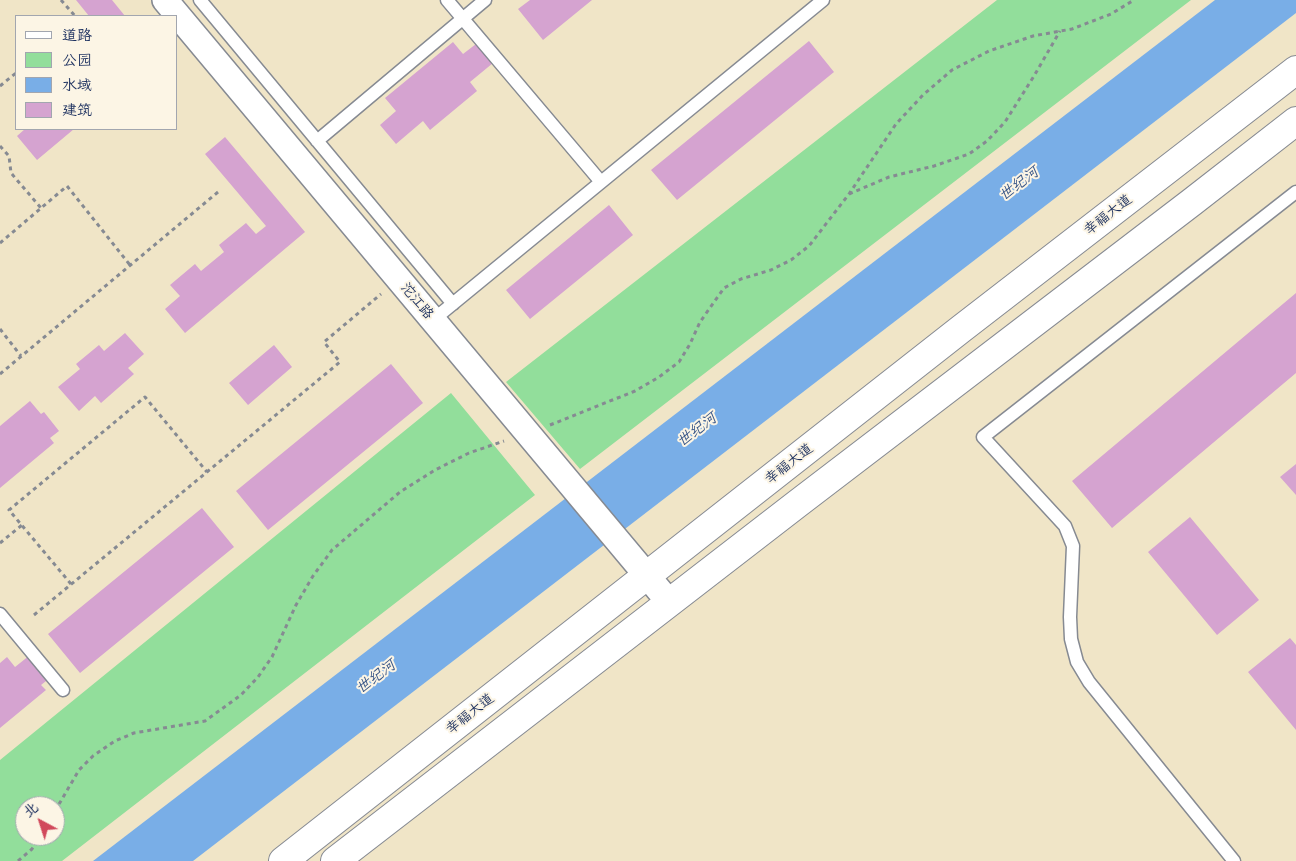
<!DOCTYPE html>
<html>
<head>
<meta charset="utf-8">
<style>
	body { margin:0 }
	#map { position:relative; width:1296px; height:861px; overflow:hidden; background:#f0e5c7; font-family:"Comic Neue","LXGW WenKai TC",sans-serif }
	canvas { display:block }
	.legend { position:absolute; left:15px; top:15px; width:162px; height:115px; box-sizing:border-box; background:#fcf5e5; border:1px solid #a2a6af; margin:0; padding:6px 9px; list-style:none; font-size:15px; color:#1b2f5e }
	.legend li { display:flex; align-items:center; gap:10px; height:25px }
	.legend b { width:25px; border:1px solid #a2a6af }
	.north { position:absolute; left:15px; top:796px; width:50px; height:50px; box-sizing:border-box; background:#fcf5e5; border:1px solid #a2a6af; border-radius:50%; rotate:320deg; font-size:14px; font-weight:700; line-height:20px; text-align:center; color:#1b2f5e }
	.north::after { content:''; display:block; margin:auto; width:18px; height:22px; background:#d1495b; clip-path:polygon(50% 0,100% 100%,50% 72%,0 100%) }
</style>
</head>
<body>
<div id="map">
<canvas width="1296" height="861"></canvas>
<ul class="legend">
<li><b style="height:6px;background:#fff"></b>道路</li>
<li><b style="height:14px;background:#92de9b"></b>公园</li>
<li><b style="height:14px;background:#79aee7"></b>水域</li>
<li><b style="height:14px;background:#d5a3d0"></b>建筑</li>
</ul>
<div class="north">北</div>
</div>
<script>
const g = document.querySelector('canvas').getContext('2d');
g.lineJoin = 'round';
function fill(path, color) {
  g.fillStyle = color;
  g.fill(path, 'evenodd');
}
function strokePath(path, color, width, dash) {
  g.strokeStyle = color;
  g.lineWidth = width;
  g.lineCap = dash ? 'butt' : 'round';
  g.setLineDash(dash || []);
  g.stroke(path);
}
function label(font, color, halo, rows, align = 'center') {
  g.font = font + ' "Comic Neue","LXGW WenKai TC",sans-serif';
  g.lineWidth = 4;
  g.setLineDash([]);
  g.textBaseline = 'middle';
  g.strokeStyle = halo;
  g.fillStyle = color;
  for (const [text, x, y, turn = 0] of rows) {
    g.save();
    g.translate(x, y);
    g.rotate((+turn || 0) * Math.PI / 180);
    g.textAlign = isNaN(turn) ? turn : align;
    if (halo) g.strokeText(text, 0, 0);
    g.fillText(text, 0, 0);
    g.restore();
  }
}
const green = new Path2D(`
	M997 0H1191L580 469 506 382Z
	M451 393 535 495 62 861H0V760ZM25 806H55V836H25Z`);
const water = new Path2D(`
	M1215 0H1296V13L193 861H93Z`);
const building = new Path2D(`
	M76 0H112L125 16H89Z
	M530 0H592L543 40 518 9Z
	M809 41 834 72 677 200 651 170Z
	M453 42 463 54 476 44 493 63 470 82 477 91 430 130 423 121 396 144 380 125 396 111 385 98Z
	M25 129H74L37 160 17 136Z
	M225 137 305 232 185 333 165 309 180 296 170 285 195 264 201 271 224 252 219 245 246 223 256 234 266 226 205 154Z
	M609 205 633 235 530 319 506 290Z
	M1296 293V373L1112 528 1072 481Z
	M125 333 144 354 128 368 134 374 101 403 95 396 79 411 58 387 80 369 76 364 99 345 104 351Z
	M274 345 292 367 248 405 229 383Z
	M391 364 423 403 268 530 236 491Z
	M30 401 41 414 44 412 59 431 50 438 54 443 0 488V426Z
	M1296 464V495L1280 477Z
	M202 508 234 547 80 673 48 634Z
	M1190 517 1259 600 1217 635 1148 552Z
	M1290 638 1296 645V730L1248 672Z
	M30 655 50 678 41 685 46 690 0 728V663L7 657 15 667Z`);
const path = new Path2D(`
	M61 0 75 16
	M0 86 16 73
	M0 146 9 156 11 173 41 208
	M849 194 889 177 934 166 969 154 987 141 1005 122 1034 76 1060 31
	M0 243 67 186 130 265
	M0 329 21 356
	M0 374 218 192
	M550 425 635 391 659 377 679 362 690 344 700 322 724 288 741 279 771 270 791 260 809 246 849 194 896 124 923 95 952 70 989 51 1033 36 1072 29 1111 14 1134 0
	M0 543 22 525
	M71 584 9 510 145 397 207 472
	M34 615 340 362 324 342 381 294
	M55 811 79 770 93 756 115 741 134 733 205 721 241 695 258 677 272 657 296 605 313 576 332 550 400 492 435 470 469 453 504 441
	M18 861 32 849 41 836`);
const lane = new Path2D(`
	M200 0 453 304
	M447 0 601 182
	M317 141 485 0
	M433 320 823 0
	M0 614 63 690
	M1234 861 1089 682 1077 662 1071 639 1070 617 1073 546 1065 526 983 437 1296 192`);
const street = new Path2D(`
	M165 0 669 602`);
const secondary = new Path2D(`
	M283 861 961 329 1296 70
	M335 861 797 504 1192 202 1296 121`);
const streetNames = [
	["幸福大道",1108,215,-38],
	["沱江路",417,301,50],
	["幸福大道",789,464,-38],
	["幸福大道",470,714,-38]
];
const waterNames = [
	["世纪河",1019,184,-37],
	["世纪河",697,430,-37],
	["世纪河",376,677,-37]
];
fill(green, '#92de9b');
fill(water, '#79aee7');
fill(building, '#d5a3d0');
strokePath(lane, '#868a92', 15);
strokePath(street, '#868a92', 28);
strokePath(secondary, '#868a92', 30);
strokePath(path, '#868a92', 3, [4, 4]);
strokePath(lane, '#fff', 12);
strokePath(street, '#fff', 25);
strokePath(secondary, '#fff', 28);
label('14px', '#1b2f5e', '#fcf5e5', streetNames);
label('italic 15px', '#375587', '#fcf5e5', waterNames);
</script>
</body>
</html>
